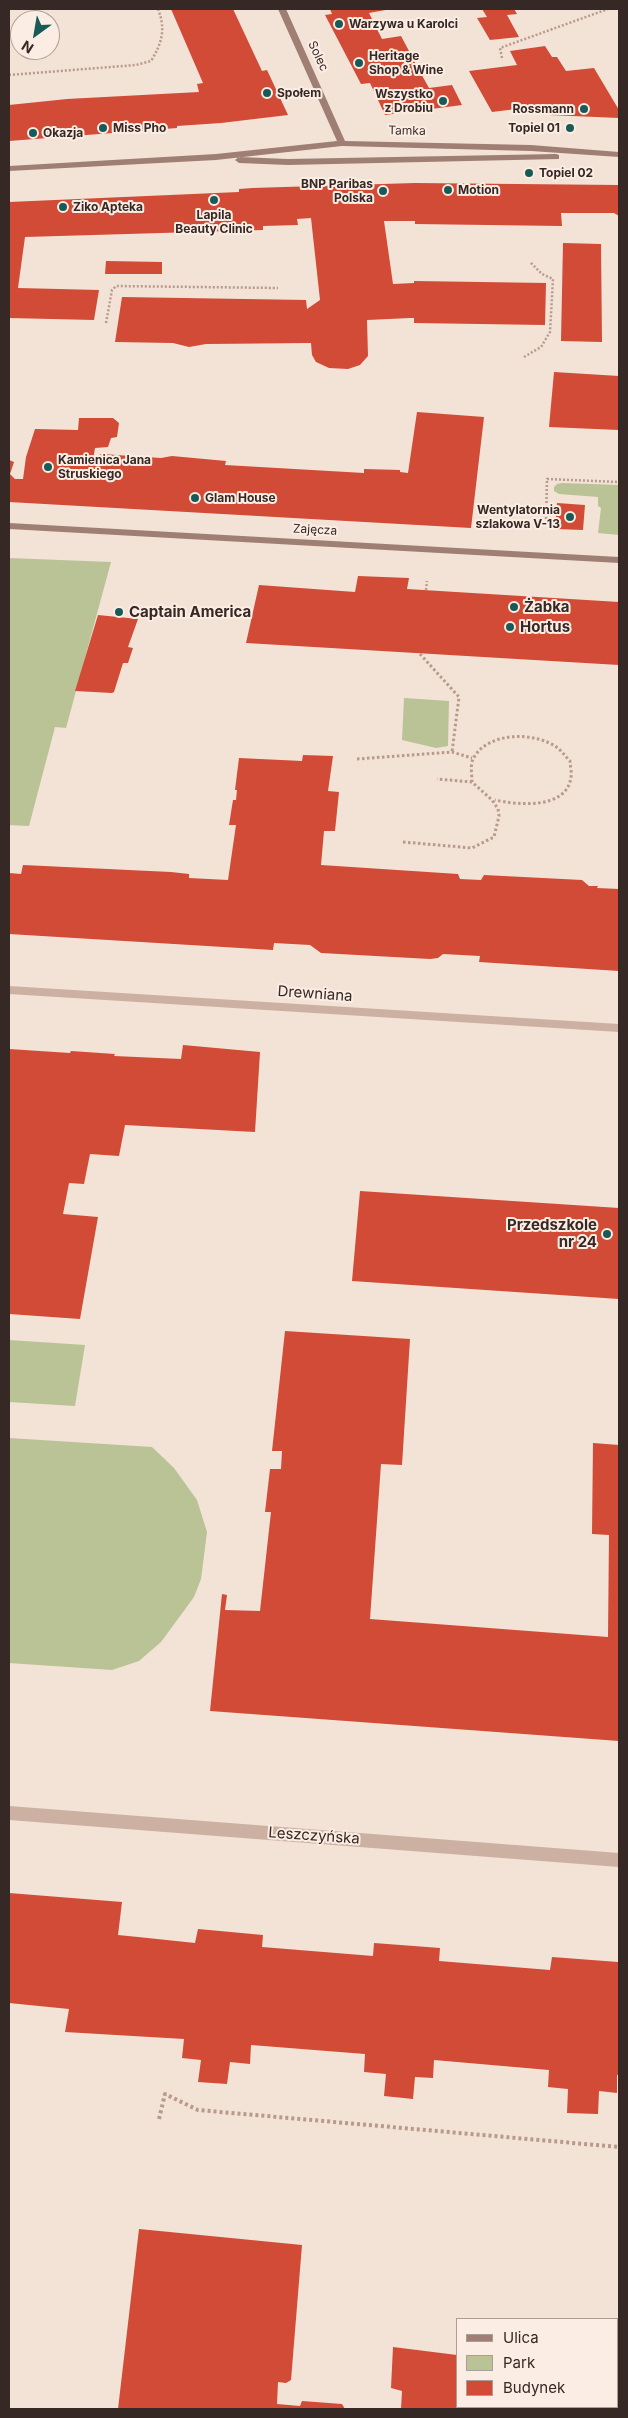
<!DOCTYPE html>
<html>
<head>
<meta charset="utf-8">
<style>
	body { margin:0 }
	#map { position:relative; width:628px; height:2418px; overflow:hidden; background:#f3e2d6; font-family:Inter,sans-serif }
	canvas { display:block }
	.frame { position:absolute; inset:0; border:10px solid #352825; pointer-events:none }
	.legend { position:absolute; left:456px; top:2318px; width:162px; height:90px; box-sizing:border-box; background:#fbede3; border:1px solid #ac9e97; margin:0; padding:6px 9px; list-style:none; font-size:15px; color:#352825 }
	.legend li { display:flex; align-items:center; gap:10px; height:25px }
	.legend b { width:25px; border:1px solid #ac9e97 }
	.north { position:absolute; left:10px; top:10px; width:50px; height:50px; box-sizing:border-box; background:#fbede3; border:1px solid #ac9e97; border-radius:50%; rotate:212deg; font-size:14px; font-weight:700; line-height:20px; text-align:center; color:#352825 }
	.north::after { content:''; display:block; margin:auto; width:18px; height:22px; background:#175a57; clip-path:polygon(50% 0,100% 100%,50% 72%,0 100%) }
</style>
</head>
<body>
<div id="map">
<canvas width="628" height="2418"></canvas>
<div class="frame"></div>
<ul class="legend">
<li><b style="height:6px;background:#9f7e73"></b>Ulica</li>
<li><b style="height:14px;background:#b9c395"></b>Park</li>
<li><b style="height:14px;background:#d14b36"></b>Budynek</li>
</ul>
<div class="north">N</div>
</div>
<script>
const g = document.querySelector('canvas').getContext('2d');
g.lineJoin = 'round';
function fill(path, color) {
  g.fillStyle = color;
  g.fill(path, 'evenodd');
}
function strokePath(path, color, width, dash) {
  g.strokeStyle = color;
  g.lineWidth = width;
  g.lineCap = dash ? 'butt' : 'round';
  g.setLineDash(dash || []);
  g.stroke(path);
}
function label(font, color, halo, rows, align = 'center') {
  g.font = font + ' Inter,sans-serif';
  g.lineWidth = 4;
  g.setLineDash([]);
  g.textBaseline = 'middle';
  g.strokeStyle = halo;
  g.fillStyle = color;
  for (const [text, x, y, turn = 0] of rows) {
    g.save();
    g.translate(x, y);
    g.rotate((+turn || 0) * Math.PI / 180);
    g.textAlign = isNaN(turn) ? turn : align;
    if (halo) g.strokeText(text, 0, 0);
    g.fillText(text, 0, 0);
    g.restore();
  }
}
const green = new Path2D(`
	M562 483 619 485V535L598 533 601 508 598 506V497L559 494 554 491V487L557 484Z
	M9 558 111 562 66 728 55 727 29 826 9 825Z
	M404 698 449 701 448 746 436 748 402 740Z
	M9 1340 85 1345 75 1406 9 1402Z
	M9 1438 152 1447 174 1468 197 1500 207 1532 201 1579 194 1597 161 1642 139 1661 112 1670 9 1663Z`);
const building = new Path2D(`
	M171 9H233L262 71 267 70 288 115 221 123 177 126V128L9 141V105L67 99 199 92 197 84 203 83Z
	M330 9H391L369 13 382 39 401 36 409 51 401 52 406 62 414 61 429 88 452 85 462 105 385 115 370 83 361 84 325 15 332 14Z
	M482 9H514L517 14 507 15 519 37 490 40 477 18 487 17Z
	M545 46 552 57H557L566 71 594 68 619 110V118L549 115 541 106 492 112 469 71 517 65 510 51Z
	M415 183 619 185V216L614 213H561L562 226 415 224V221H384L393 284 414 283V281L546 283 545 325 414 323V318H410L367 320 368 356 360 365 348 369 329 368 316 362 312 355 311 343 206 344 189 347 173 343 115 342 122 297 306 300 307 309 320 300 311 218 297 219 298 225 263 226V230L25 237 18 288 99 290 94 320 9 318V202L239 192V189L252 188Z
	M563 243 601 244 602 342 561 341Z
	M106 261 162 262V274H105Z
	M554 372 619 376V430L549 427Z
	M417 412 484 417 471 528 9 502V460L14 462 10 474 15 479H23L26 457 35 429 78 430 79 418H113L119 423 117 437 111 438 108 447 95 448 93 460H99V455L102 454 161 458 172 456 226 461 225 465 364 473V469L400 470V472L408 473Z
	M557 503 585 505 583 530 555 529Z
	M358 576 409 578 407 589 619 602V665L246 643 259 585 355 592Z
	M98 615 138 619 128 647 133 648 128 663H123L114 692 112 693 75 691Z
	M303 755 333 756 328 791 339 792 335 831H324L321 865 458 874 460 879 481 880 484 875 582 880 589 886H598L597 888 619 889V971L479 962 480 956 443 954 438 958 430 959 321 953 310 945 274 943 273 950 9 934V873L21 874 23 865 171 872 189 874V878L228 880 236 825H229L233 800H236L237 790H235L239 758 302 761Z
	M183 1045 260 1052 255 1132 125 1125 119 1156 90 1154 84 1184 69 1183 63 1214 98 1217 80 1319 9 1314V1049L70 1053 71 1051 115 1054 114 1056 181 1059Z
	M360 1191 619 1208V1299L352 1281Z
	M285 1331 410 1339 402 1465 381 1464 370 1619 608 1637 609 1535 592 1534 593 1443 619 1445V1741L210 1711 222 1594 227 1595 225 1610 260 1611 271 1512H265L270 1469H281L282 1451H272Z
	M9 1893 122 1902 118 1935 138 1937 195 1943 198 1929 263 1935 262 1947 373 1956 374 1943 440 1948 439 1961 550 1970 552 1957 618 1962 619 2075H617V2093L599 2091 598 2114 567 2113 568 2089 548 2087 549 2070 434 2060 433 2078 415 2077 413 2099 384 2096 386 2074 364 2072 365 2054 251 2045 250 2064 230 2062 227 2084 198 2082 201 2060 182 2058 184 2039 65 2032 69 2009 9 2003Z
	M139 2229 302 2245 291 2380 286 2383 278 2382 277 2404 300 2406 302 2401 342 2404 345 2409H118Z
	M393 2347 457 2355V2407H504V2409H401L402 2391 391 2388Z`);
const pathFar2 = new Path2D(`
	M502 58 500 48 608 9
	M9 75 136 65 151 61C162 43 166 29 158 9
	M106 323 112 290 116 286 278 288
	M524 357 541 347 550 332 553 279 542 274 530 262
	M546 523 547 479 619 482
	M426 590 427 581`);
const pathFar1 = new Path2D(`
	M420 654 459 697 452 752
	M357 759 452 752 472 758
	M472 782C472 775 470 765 473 759 487 731 537 731 559 749 563 753 566 757 570 761 570 766 572 772 571 777 567 810 517 805 495 800
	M403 842 472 848 494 837 499 816 498 809 492 800 472 782 437 779`);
const path = new Path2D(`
	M159 2119 165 2094 198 2110 619 2147`);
const street = new Path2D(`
	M9 986 619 1024V1032L9 994Z
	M9 1806 619 1853V1867L9 1820Z`);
const secondary = new Path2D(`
	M278 9H286L345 141 531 145 619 152V157L531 151 342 146 216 160 9 171V166L216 154 337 141Z
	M556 154 559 155V159L288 165 239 163 235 160 239 157 288 159Z
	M9 523 619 557V563L9 529Z`);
const markers = [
	[339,24,5,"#175a57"],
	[359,63,5,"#175a57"],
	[267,93,5,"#175a57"],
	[443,101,5,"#175a57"],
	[584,109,5,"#175a57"],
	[103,128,5,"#175a57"],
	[570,128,5,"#175a57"],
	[33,133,5,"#175a57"],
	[529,173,5,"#175a57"],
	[448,190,5,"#175a57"],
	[383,191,5,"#175a57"],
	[214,200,5,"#175a57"],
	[63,207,5,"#175a57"],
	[48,467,5,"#175a57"],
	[195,498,5,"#175a57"],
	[570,517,5,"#175a57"],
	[514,607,5,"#175a57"],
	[119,612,5,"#175a57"],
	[510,627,5,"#175a57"],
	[607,1234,5,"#175a57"]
];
const farPoinames = [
	["Warzywa u Karolci",349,24],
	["Heritage",369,56],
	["Shop & Wine",369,70],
	["Społem",277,93],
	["Wszystko",433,94,"right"],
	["z Drobiu",433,108,"right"],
	["Rossmann",574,109,"right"],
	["Miss Pho",113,128],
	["Topiel 01",560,128,"right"],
	["Okazja",43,133],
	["Topiel 02",539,173],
	["BNP Paribas",373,184,"right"],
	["Polska",373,198,"right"],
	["Motion",458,190],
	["Ziko Apteka",73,207],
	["Lapila",214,215,"center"],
	["Beauty Clinic",214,229,"center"],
	["Kamienica Jana",58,460],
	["Struskiego",58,474],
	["Glam House",205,498],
	["Wentylatornia",560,510,"right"],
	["szlakowa V-13",560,524,"right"]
];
const farStreetnames = [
	["Solec",318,56,65],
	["Tamka",407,131,1],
	["Zajęcza",315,530,3]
];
const poiNames = [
	["Żabka",524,607],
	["Captain America",129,612],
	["Hortus",520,627],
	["Przedszkole",597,1225,"right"],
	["nr 24",597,1242,"right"]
];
const streetNames = [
	["Drewniana",315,994,4],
	["Leszczyńska",314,1836,4]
];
fill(green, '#b9c395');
fill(building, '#d14b36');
strokePath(pathFar2, '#b89a8c', 2.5, [2, 2]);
strokePath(pathFar1, '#b89a8c', 3, [2.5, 2.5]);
strokePath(path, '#b89a8c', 4, [3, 3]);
fill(street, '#ccb0a1');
fill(secondary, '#9f7e73');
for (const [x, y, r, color] of markers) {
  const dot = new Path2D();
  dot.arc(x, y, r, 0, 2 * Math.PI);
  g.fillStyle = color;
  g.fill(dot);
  strokePath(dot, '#fbede3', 2);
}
label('bold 12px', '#352825', '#fbede3', farPoinames, 'left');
label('12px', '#352825', '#fbede3', farStreetnames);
label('bold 15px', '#352825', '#fbede3', poiNames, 'left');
label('15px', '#352825', '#fbede3', streetNames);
</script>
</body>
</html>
